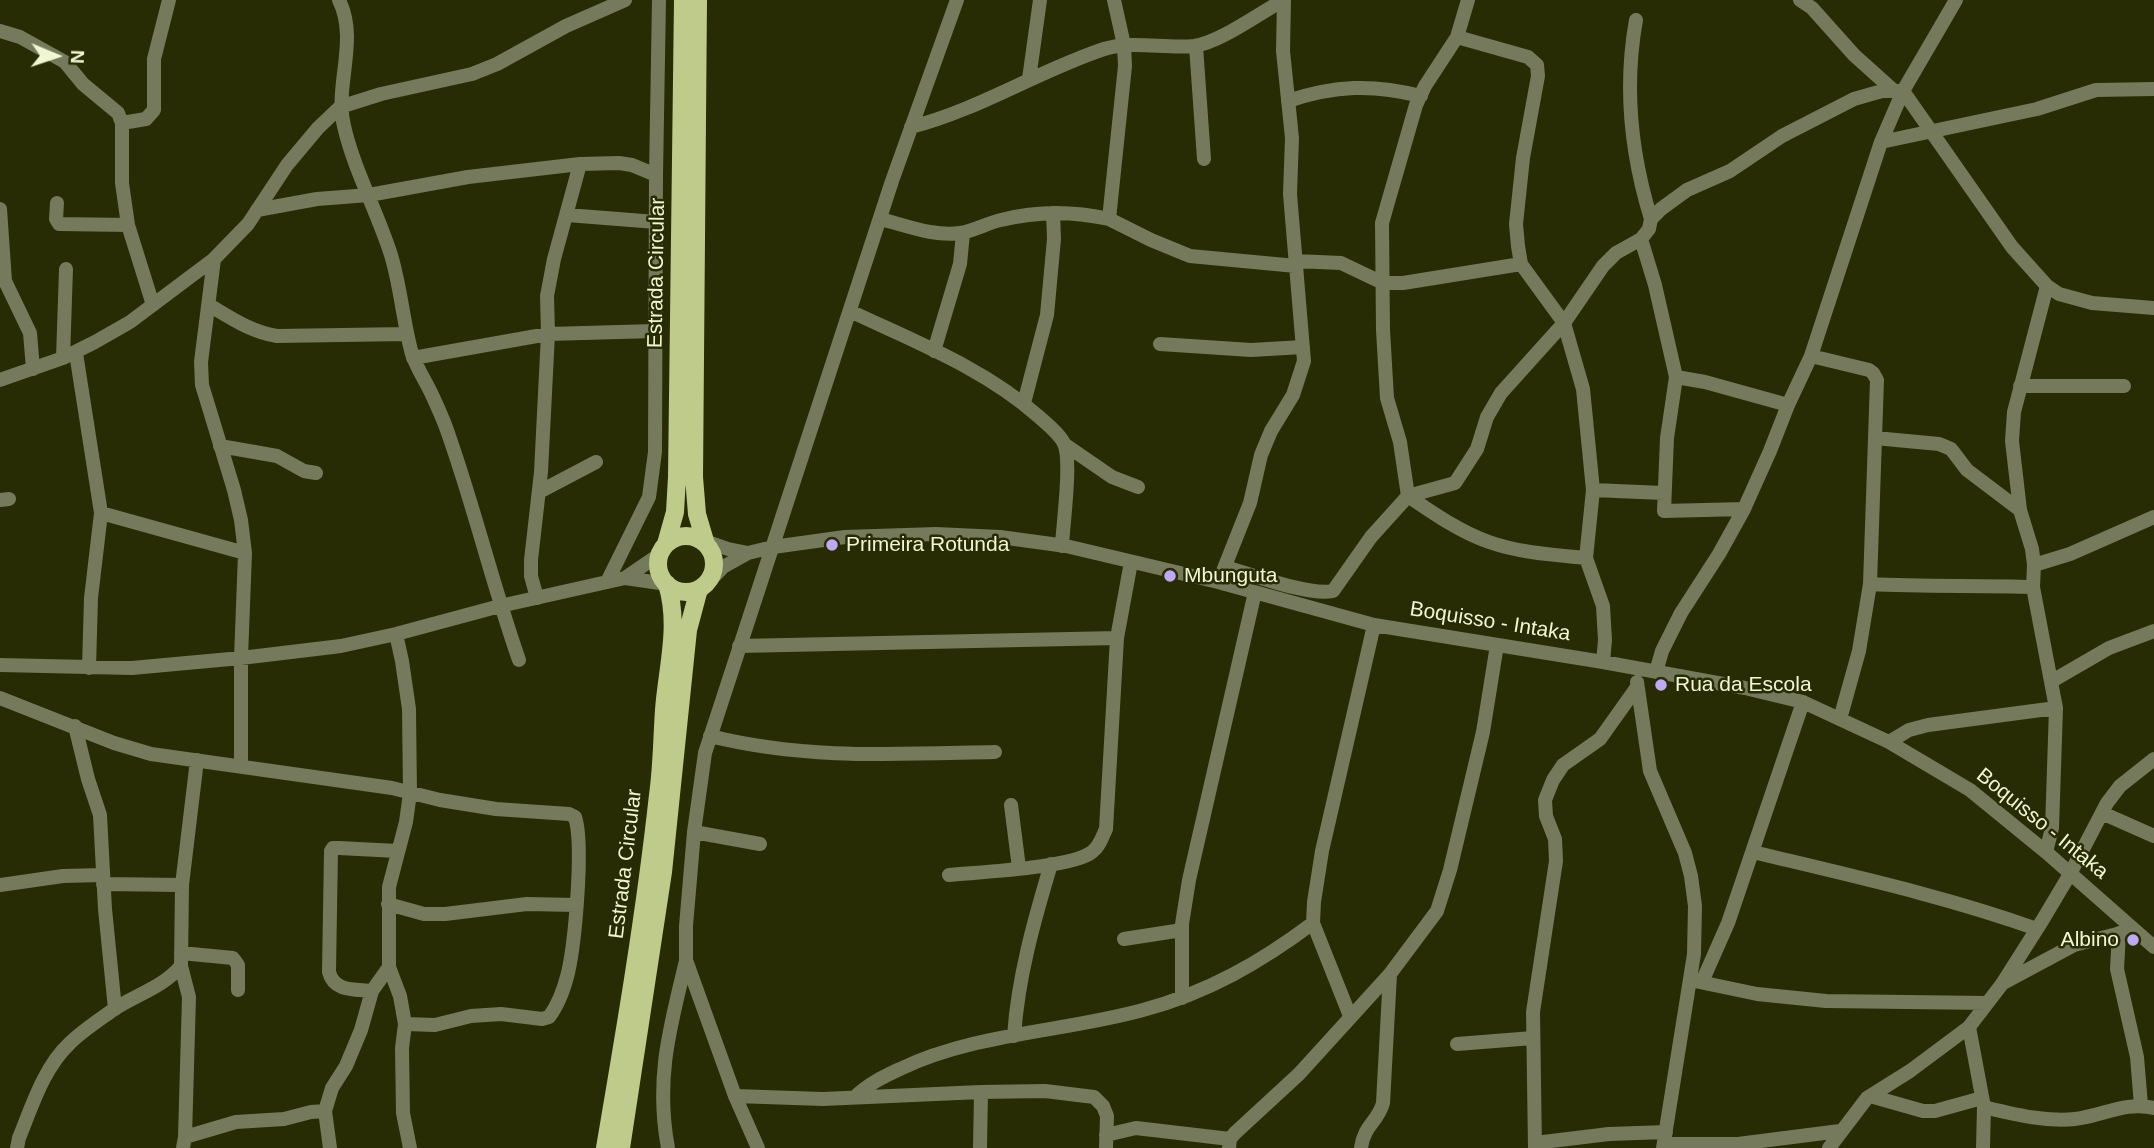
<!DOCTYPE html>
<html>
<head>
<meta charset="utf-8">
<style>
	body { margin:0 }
	#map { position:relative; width:2154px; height:1148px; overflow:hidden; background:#272c04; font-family:Helvetica,sans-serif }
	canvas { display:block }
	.north { position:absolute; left:21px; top:21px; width:70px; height:70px; -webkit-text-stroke:5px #272c04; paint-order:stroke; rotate:92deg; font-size:19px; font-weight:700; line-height:28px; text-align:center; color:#eff6d1 }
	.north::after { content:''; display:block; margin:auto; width:24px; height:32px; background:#eff6d1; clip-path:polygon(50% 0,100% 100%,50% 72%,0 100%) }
</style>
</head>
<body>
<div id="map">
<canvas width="2154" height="1148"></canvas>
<div class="north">N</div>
</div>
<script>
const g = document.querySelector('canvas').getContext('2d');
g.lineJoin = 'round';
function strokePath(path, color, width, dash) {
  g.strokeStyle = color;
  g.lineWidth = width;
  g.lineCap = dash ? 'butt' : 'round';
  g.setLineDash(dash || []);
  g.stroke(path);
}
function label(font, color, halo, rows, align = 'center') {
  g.font = font + ' Helvetica,sans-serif';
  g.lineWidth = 5;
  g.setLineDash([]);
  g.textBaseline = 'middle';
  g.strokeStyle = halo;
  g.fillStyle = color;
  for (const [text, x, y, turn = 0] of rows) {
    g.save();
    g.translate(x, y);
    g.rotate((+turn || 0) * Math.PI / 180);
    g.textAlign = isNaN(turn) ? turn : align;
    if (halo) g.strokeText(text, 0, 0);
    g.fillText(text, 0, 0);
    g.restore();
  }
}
const minor = new Path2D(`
	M339 0C359 41 334 85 344 126 354 170 377 211 391 255 401 288 403 322 412 354 417 369 427 383 433 397 439 410 445 423 449 436 475 510 493 586 519 660
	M1114 0 1124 45 1125 66 1109 219 1151 240 1190 256 1296 266
	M1468 0 1457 37 1425 86 1416 105 1382 223 1383 330 1387 398 1400 442 1408 496C1433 513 1460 532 1489 542 1520 553 1554 555 1586 558
	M1800 0 1812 8 1854 55 1893 90
	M1636 20C1624 86 1631 154 1651 219
	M0 31 20 37 65 62 83 84 118 113 122 123V183L128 225 153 305
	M1457 37 1528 57 1537 65 1538 76 1523 158 1516 224 1518 246 1521 264 1564 323 1583 389 1593 490 1586 558 1603 606 1605 640 1603 662
	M1196 46 1204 159
	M1029 79 1040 0
	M1288 101C1335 85 1373 84 1421 96
	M122 123 146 119 154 110V59L169 0
	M911 127C978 110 1038 71 1104 49 1133 40 1164 49 1194 46 1221 42 1259 13 1284 0
	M1881 142 2037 109 2096 90 2154 89
	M57 203 56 219 59 224 128 225
	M0 209 5 281 30 333 33 369
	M257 210 317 199 369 195 468 177 580 164 619 163 632 165 656 175
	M567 215 656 222
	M880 219C905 225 934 237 960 233 974 231 987 223 1001 220 1037 211 1073 211 1109 219
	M1641 239 1655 285 1676 377 1667 438 1664 511 1744 509
	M214 259 201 362 202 385 234 490 241 520 245 553 241 658V766
	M1296 261 1341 263 1383 283H1403L1521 264
	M209 305C231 318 251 332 277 336L407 334
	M850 311C915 342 984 368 1038 416 1047 424 1058 432 1064 443 1072 461 1063 523 1062 546
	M1160 344 1251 350 1303 347
	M934 351 960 264 963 233
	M76 353 101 513 91 598 89 668
	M1811 356 1869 370 1873 373 1877 380 1870 584 1859 651 1840 719
	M63 358 66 269
	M413 358 548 334 655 331
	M1676 377 1705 382 1788 405
	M0 380 63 358 95 342 130 322 214 259 248 224 287 165 318 128 340 107 381 94 472 74 497 64 566 26 625 0
	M2020 386H2124
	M1024 403 1047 315 1054 239 1053 213
	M1875 438 1939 444 1951 449 1967 470 2020 510
	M1064 444 1112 477 1138 487
	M220 446 277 456 304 471 316 473
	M1593 490 1663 493
	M539 492 596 462
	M0 500 9 499
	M101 513 245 553
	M705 541 728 549 748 553
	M2034 565 2070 554 2154 517
	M1225 567C1250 574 1309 596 1333 591L1371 537 1408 496 1455 483 1477 449 1487 417 1501 393 1564 323 1603 266 1616 253 1641 239 1649 229 1651 219 1661 209 1687 190 1730 171 1782 136 1854 99 1882 91H1903L2012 247 2047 286 2059 294 2092 303 2154 308
	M1221 576 1250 503 1261 455 1271 431 1293 395 1304 361 1290 194 1292 138 1283 51 1284 0
	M625 578 667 584
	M607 582 649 497 655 452 656 175 659 0
	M1870 584C1924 587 1978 585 2033 587
	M706 585 723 567 748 553 773 547 845 537 936 534 1000 537 1066 546 1218 582 1374 625 1603 662 1745 688 1803 702 1889 742 1970 790 2046 852 2154 947
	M537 598 531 576V560L541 472 548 334 547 296 554 259 580 164
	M396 634 402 661 409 709 410 793 406 822 389 887V967L400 996 405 1024 402 1048 403 1113 410 1148
	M739 646 1117 638
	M0 665 132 668 241 658 341 646 396 634 500 606 625 578 660 554
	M1656 672 1662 651 1681 613 1719 554 1744 509 1770 451 1788 405 1811 356 1881 142 1903 91 1956 0
	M2052 681 2109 648 2154 631
	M1637 682 1650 771 1685 853 1691 876 1695 906 1694 954 1663 1148
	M0 698 114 743 151 754 392 788 440 800 496 809 569 814 575 817C584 845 575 942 568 973 564 989 559 1004 549 1017L542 1019 501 1014 471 1016 435 1025 405 1024
	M75 726 88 779 100 815 105 909 115 1009
	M710 736C806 760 898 754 995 752
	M1889 742 1909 730 1928 725 2056 708
	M1011 805 1019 868
	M2102 813 2154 836
	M694 832 760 844
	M1753 852C1848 875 1945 896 2037 929
	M2046 852 2052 828 2056 708 2033 587 2034 565 2032 549 2020 510 2012 441 2014 412 2047 286
	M949 875C979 872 1072 868 1092 852 1100 846 1102 837 1106 829L1117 638 1131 562
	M103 884 182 885
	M0 885 63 876 103 875
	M388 904 424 914H445L527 904 576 905
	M2119 933 2117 969 2137 1057 2141 1105
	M1124 939 1182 930
	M181 953 233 958 238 965V990
	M1690 980 1757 994 1826 1001 1987 1003
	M1702 982 1728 923 1803 702
	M2003 983 2074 945 2125 932
	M372 991C355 989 334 992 329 972L331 851 333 848H339L397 851
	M1182 998V924L1189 880 1255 592
	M1350 1016 1313 923 1314 902 1322 851 1374 625
	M1969 1027 1984 1107 1983 1148
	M1014 1036C1018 977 1034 921 1051 864
	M1457 1044 1533 1038
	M735 1096 823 1099 981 1092 1045 1091 1094 1097 1103 1106 1107 1116 1106 1148
	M1870 1096 1923 1111H1935L1982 1098
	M855 1097C868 1084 883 1077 900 1069 975 1033 1063 1032 1143 1010 1207 993 1261 962 1313 923
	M1984 1107C2013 1114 2044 1122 2075 1119 2103 1116 2125 1101 2154 1108
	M1106 1135 1136 1128 1230 1139
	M185 1137 236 1122 284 1119 311 1112 325 1111
	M1535 1143 1609 1134 1666 1132
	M1664 1144H1738L1840 1131
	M17 1148 19 1138C32 1106 44 1067 70 1043 82 1031 99 1020 113 1010 137 994 162 988 181 966
	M183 1148 185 1137 189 997 181 966 182 885 197 760
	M330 1148 325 1111 332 1088 346 1066 361 1030 372 991 389 967
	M668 1148C655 1079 670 1027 686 961
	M758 1148 735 1096 686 960V926L694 832 705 753 892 181 957 0
	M980 1148 981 1092
	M1229 1148 1230 1139 1235 1133 1299 1074 1390 974 1437 911 1450 870 1483 732 1497 645
	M1361 1148C1364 1125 1378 1122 1383 1103L1390 974
	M1535 1148 1533 1012 1556 861 1555 839 1546 816 1545 800 1553 780 1563 765 1600 739 1637 687
	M1829 1148 1867 1098 1910 1071 1969 1027 2002 984 2042 921 2070 874 2107 803 2120 786 2154 759`);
const major = new Path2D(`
	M698 0 694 477 697 514 705 541
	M658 564a28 28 0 1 1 56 0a28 28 0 1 1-56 0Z
	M666 544 675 512 677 477 683 0
	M605 1148C625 1031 645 914 658 795 662 767 662 739 664 710 667 668 680 626 667 584
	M621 1148 663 872 688 630 699 589`);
const markers = [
	[832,545,7,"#bea9f5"],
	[1170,576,7,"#bea9f5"],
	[1661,685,7,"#bea9f5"],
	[2133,940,7,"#bea9f5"]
];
const streetNames = [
	["Estrada Circular",657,273,-89],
	["Boquisso - Intaka",1490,622,9],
	["Boquisso - Intaka",2042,824,39],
	["Estrada Circular",626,864,-83]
];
const poiNames = [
	["Primeira Rotunda",846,545],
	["Mbunguta",1184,576],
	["Rua da Escola",1675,685],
	["Albino",2119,940,"right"]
];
strokePath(minor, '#747a5b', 14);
strokePath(major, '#bfcb8b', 18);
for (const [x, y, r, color] of markers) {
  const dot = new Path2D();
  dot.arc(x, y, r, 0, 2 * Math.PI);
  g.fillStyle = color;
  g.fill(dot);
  strokePath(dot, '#272c04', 2.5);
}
label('21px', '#eff6d1', '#272c04', streetNames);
label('21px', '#eff6d1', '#272c04', poiNames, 'left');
</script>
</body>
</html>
